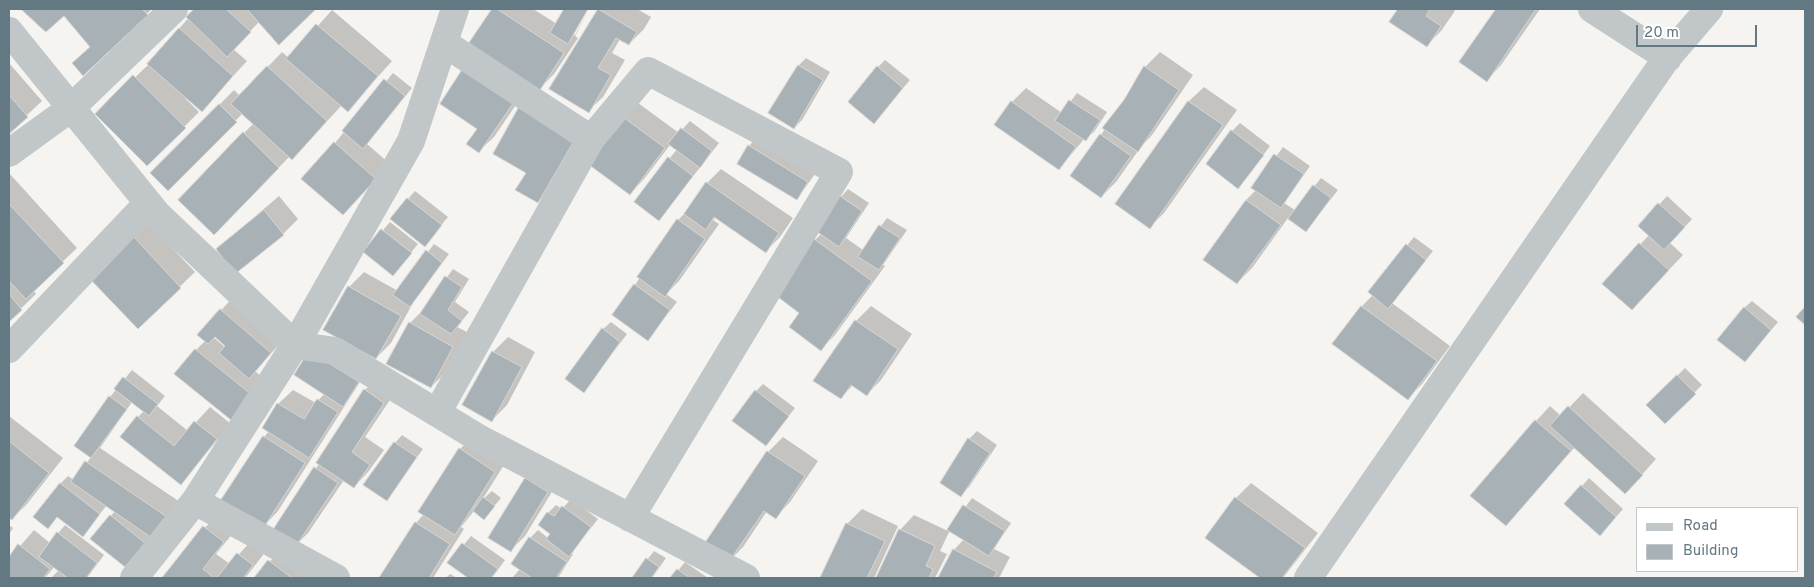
<!DOCTYPE html>
<html>
<head>
<meta charset="utf-8">
<style>
	body { margin:0 }
	#map { position:relative; width:1814px; height:587px; overflow:hidden; background:#f5f4f0; font-family:Overpass,sans-serif }
	canvas { display:block }
	.frame { position:absolute; inset:0; border:10px solid #627882; pointer-events:none }
	.legend { position:absolute; left:1636px; top:507px; width:162px; height:65px; box-sizing:border-box; background:#fff; border:1px solid #c0c9cd; margin:0; padding:6px 9px; list-style:none; font-size:15px; color:#627882 }
	.legend li { display:flex; align-items:center; gap:10px; height:25px }
	.legend b { width:25px; border:1px solid #c0c9cd }
	.scale { position:absolute; left:1636px; top:25px; width:121px; height:22px; box-sizing:border-box; border:2px solid #627882; border-top:0; padding-left:6px; font-size:15px; line-height:18px; white-space:nowrap; color:#627882; -webkit-text-stroke:4px #fff; paint-order:stroke }
</style>
</head>
<body>
<div id="map">
<canvas width="1814" height="587"></canvas>
<div class="frame"></div>
<ul class="legend">
<li><b style="height:6px;background:#c1c6c8"></b>Road</li>
<li><b style="height:14px;background:#a8b1b5"></b>Building</li>
</ul>
<div class="scale">20 m</div>
</div>
<script>
const g = document.querySelector('canvas').getContext('2d');
g.lineJoin = 'round';
function fill(path, color) {
  g.fillStyle = color;
  g.fill(path, 'evenodd');
}
function strokePath(path, color, width, dash) {
  g.strokeStyle = color;
  g.lineWidth = width;
  g.lineCap = dash ? 'butt' : 'round';
  g.setLineDash(dash || []);
  g.stroke(path);
}
const shadow = new Path2D(`
	M23 9H152L83 74 74 63 91 45 64 14 46 30Z
	M196 9H315L279 43 259 22 233 49 247 61 202 110 186 96 185 98 199 112 147 164 97 114 150 63Z
	M494 9H533L557 24 565 9H586L572 35H575L590 9 575 36 578 38 554 74 540 88 471 43Z
	M600 9H637L651 17 644 29 629 44 620 39 612 53 625 60 603 97 588 111 551 88Z
	M1400 9H1452L1455 11 1441 31 1427 45 1391 22Z
	M1498 9H1540L1501 65 1487 80 1461 62Z
	M332 10 392 61 348 110 342 105 307 143 290 156 229 219 244 133 254 123 243 113 168 189 152 173 234 90 240 96 282 52 289 58Z
	M1160 52 1193 75 1152 135 1140 148 1116 182 1101 197V135L1145 67Z
	M806 58 830 72 802 120 794 128 770 113 799 65Z
	M885 60 910 80 874 122 878 67Z
	M9 63 42 101 9 132Z
	M393 73 412 88 367 144 389 163 357 199 335 143Z
	M528 87 494 137 479 151V129Z
	M1204 87 1237 110 1164 213 1150 227 1117 204 1189 101Z
	M1026 88 1062 113 1077 93 1107 112 1094 132 1085 138 1059 169 1012 102Z
	M638 103 679 133 690 121 719 143 659 220 636 202 677 149 670 145 644 179 630 194 590 164Z
	M1240 123 1270 146 1245 179 1232 131Z
	M589 124 553 187 538 202 517 190Z
	M756 138 815 174 797 199 749 146Z
	M1283 147 1310 166 1284 203 1295 210 1321 178 1338 190 1306 231 1288 218 1252 268 1237 283 1246 200 1256 190 1253 188Z
	M721 169 793 218 780 237 766 251 716 217 713 220 719 224 679 281 666 294 677 302 648 339 635 285 678 220 690 208 707 183Z
	M9 173 77 248 33 290 36 294 9 320Z
	M848 189 869 203 846 238 863 250 887 218 907 230 883 265 885 266 835 335 821 349 801 313 815 240 821 234 841 197Z
	M415 191 448 217 425 245 408 199Z
	M279 196 298 219 283 234 217 249Z
	M1667 196 1692 219 1670 243 1683 255 1646 294 1604 284 1649 235 1640 226Z
	M148 222 195 272 138 327 91 278Z
	M390 222 418 244 393 274 364 252Z
	M1414 237 1433 251 1392 303 1450 346 1422 384 1408 399 1361 307 1373 295 1369 292Z
	M434 244 449 254 414 301 391 343 376 358 349 287 364 272 398 291Z
	M453 269 469 279 455 302 469 312 457 327 467 332 446 372 431 387 410 323 424 309Z
	M235 295 285 338 255 371 265 380 246 404 196 350 206 340 199 335ZM215 335 227 346 226 348 213 337Z
	M1752 301 1778 322 1745 361 1744 308Z
	M871 306 912 334 881 380 867 394 853 385 841 398 856 321Z
	M611 322 627 334 584 391 603 329Z
	M508 337 535 352 507 405 492 420 464 405 493 352Z
	M310 352 365 374 278 511 264 526V437L269 431 278 404 293 390 316 403 325 393Z
	M1685 368 1702 385 1665 422 1648 405Z
	M132 370 165 396 157 406 188 431 210 407 231 424 181 483 138 417 144 411 132 402 100 448 180 502 133 558 92 539 115 511 107 505 83 535 58 516 48 527 60 484 68 476 74 480 91 457 110 397Z
	M379 376 398 388 365 437 384 450 368 472 354 487 344 480 308 533 294 547 272 533 319 464 365 390Z
	M763 384 795 408 766 445 756 391Z
	M1583 393 1656 459 1639 478 1575 447 1506 524 1536 421 1550 406 1561 416Z
	M9 416 63 458 27 504 12 519 9 516Z
	M977 431 997 445 969 487 961 495 969 439Z
	M402 435 423 449 386 500 395 443Z
	M474 435 509 457 482 500 492 491 501 498 484 518 474 511 461 527 464 529 433 578H380L416 523 424 514 460 449Z
	M783 437 818 461 790 502 776 517 767 511 743 547 728 562 705 546 768 452Z
	M561 477 525 536 510 551 490 538 526 478Z
	M1589 478 1623 509 1608 526 1582 486Z
	M1251 483 1318 533 1283 578H1262L1207 538 1236 498Z
	M972 498 1011 523 994 549 1010 557 999 578H939L954 550 964 539 950 530 940 551 947 554 935 578H877L900 530 914 515 948 531Z
	M571 499 598 519 571 553 573 554 558 578H512L520 569 530 538 538 530 548 538 552 533 548 513 556 505 562 509Z
	M862 509 898 526 874 578H821L847 524Z
	M219 512 238 527 216 554 230 564 253 539 267 550 245 578H161Z
	M9 525 13 528 9 534Z
	M65 525 104 555 87 578H51L59 570 54 567 45 578H9V559L34 530 50 543Z
	M471 536 505 560 492 578H470L449 563Z
	M284 546 320 578H255Z
	M654 551 666 558 652 578H633Z
	M685 562 708 578H672Z
	M450 574 457 578H446Z`);
const building = new Path2D(`
	M21 9H142L148 15 83 76 72 63 90 47 64 16 46 32Z
	M194 9H226L251 32 227 57 186 17Z
	M247 9H316L279 45Z
	M492 9H497L564 53 540 90 469 43Z
	M564 9H588L568 44 550 33Z
	M598 9 637 32 629 45 616 38 598 68 611 75 589 113 549 89Z
	M1398 9H1430L1426 16 1441 26 1427 47 1389 22Z
	M1496 9H1536L1487 82 1459 62Z
	M316 24 378 76 348 112 286 59Z
	M179 28 233 76 202 112 147 64Z
	M798 65 823 80 794 129 768 113Z
	M267 66 327 121 292 160 231 104Z
	M877 66 903 88 874 124 848 102Z
	M1144 66 1179 90 1138 152 1102 128 1124 100Z
	M464 67 514 102 479 153 466 144 477 129 440 104Z
	M133 75 186 128 147 166 95 114Z
	M384 79 405 96 363 149 342 131Z
	M9 95 28 117 9 134Z
	M1069 100 1100 120 1086 141 1055 121Z
	M1011 101 1076 147 1059 170 994 125Z
	M1188 101 1223 125 1150 229 1115 204Z
	M219 104 237 122 168 191 150 173Z
	M519 107 575 139 538 203 515 190 526 173 493 154Z
	M623 117 665 148 630 195 588 164Z
	M681 128 712 151 700 168 668 144Z
	M1231 130 1264 155 1238 189 1206 164Z
	M243 132 279 168 214 235 178 200Z
	M1100 134 1131 156 1101 198 1070 176Z
	M334 142 376 179 343 215 301 179Z
	M748 145 808 182 797 200 737 164Z
	M1274 154 1304 174 1281 208 1251 188Z
	M668 157 693 176 659 221 634 202Z
	M706 182 779 233 766 253 714 217 706 230 684 214Z
	M1313 185 1331 198 1306 232 1288 219Z
	M840 196 862 211 839 247 816 231Z
	M407 198 442 225 425 247 390 219Z
	M1246 200 1281 225 1237 284 1203 260Z
	M1658 203 1685 227 1664 250 1638 226Z
	M9 204 64 263 26 299 9 281Z
	M264 210 284 235 235 274 216 249Z
	M677 219 705 239 665 297 637 277Z
	M879 225 900 238 879 270 858 257Z
	M381 229 412 253 393 276 363 252Z
	M133 236 181 288 138 329 89 278Z
	M814 239 872 281 821 351 789 327 799 313 774 294Z
	M1639 243 1669 270 1632 310 1602 284Z
	M1406 244 1426 260 1388 309 1368 292Z
	M426 250 442 263 410 307 393 295Z
	M445 276 462 287 448 310 462 321 451 334 420 314Z
	M634 284 670 310 648 341 612 315Z
	M348 286 401 316 376 359 323 330Z
	M9 294 22 310 9 322Z
	M1361 306 1437 361 1408 400 1332 344Z
	M1744 307 1771 330 1745 362 1717 340Z
	M1805 307V325L1796 317Z
	M220 309 271 353 249 379 219 353 225 346 215 337 208 344 197 335Z
	M855 320 898 349 867 396 851 385 841 399 813 381Z
	M409 322 453 347 431 388 386 364Z
	M602 328 620 342 584 393 565 379Z
	M195 349 252 395 231 420 174 374Z
	M309 351 359 382 343 407 294 375Z
	M492 351 522 367 492 422 462 405Z
	M1677 375 1696 394 1665 424 1646 405Z
	M123 377 158 404 149 416 114 389Z
	M364 389 384 403 352 452 370 465 354 488 316 463Z
	M755 390 789 416 766 446 732 421Z
	M109 396 127 409 91 458 74 446Z
	M317 399 338 412 309 458 262 428 277 403 304 419Z
	M1568 406 1643 475 1625 494 1550 426Z
	M137 416 174 446 194 421 217 439 181 485 120 437Z
	M1535 420 1571 451 1506 526 1470 496Z
	M263 436 305 463 264 527 221 500Z
	M968 438 990 453 961 497 940 483Z
	M9 441 49 473 12 520 9 518Z
	M394 442 417 457 387 501 363 485Z
	M459 448 495 472 455 535 418 512Z
	M767 451 805 476 776 519 764 511 728 563 703 546Z
	M85 461 167 517 152 538 71 482Z
	M314 467 338 483 294 549 271 533Z
	M525 478 548 492 511 552 488 538Z
	M60 483 100 514 83 537 57 517 48 529 33 517Z
	M1581 485 1616 517 1600 536 1564 504Z
	M483 497 495 506 484 520 473 511Z
	M1235 497 1305 548 1282 578H1260L1205 538Z
	M963 505 1005 531 989 556 947 530Z
	M562 506 591 527 569 557 546 539 550 534 538 525 547 512 554 516Z
	M110 515 145 543 125 567 90 539Z
	M415 522 450 544 429 578H379Z
	M846 523 885 541 867 578H820Z
	M203 526 224 542 203 569 214 578H165L163 577Z
	M899 529 935 546 926 566 933 569 929 578H876Z
	M57 532 97 563 86 578H68L39 557Z
	M529 537 567 562 556 578H532L511 564Z
	M462 543 498 569 491 578H468L447 563Z
	M18 544 50 569 43 578H9V557Z
	M953 549 997 572 993 578H938Z
	M237 553 253 565 243 578H217Z
	M646 558 659 567 651 578H632Z
	M268 560 292 578H254Z
	M677 569 690 578H670Z`);
const minor = new Path2D(`
	M455 9 411 141 295 345 335 351 480 439 746 578
	M1592 9 1668 58
	M9 31 158 215 295 345 195 501 134 578
	M444 43 591 139 648 71 839 172 630 518
	M9 153 71 108 174 9
	M9 349 148 203
	M437 413 591 139
	M195 501 336 578
	M1308 578 1666 59 1709 9`);
fill(shadow, '#0003');
fill(building, '#a8b1b5');
strokePath(building, '#d6d5d3', 1);
strokePath(minor, '#c1c6c8', 28);
</script>
</body>
</html>
